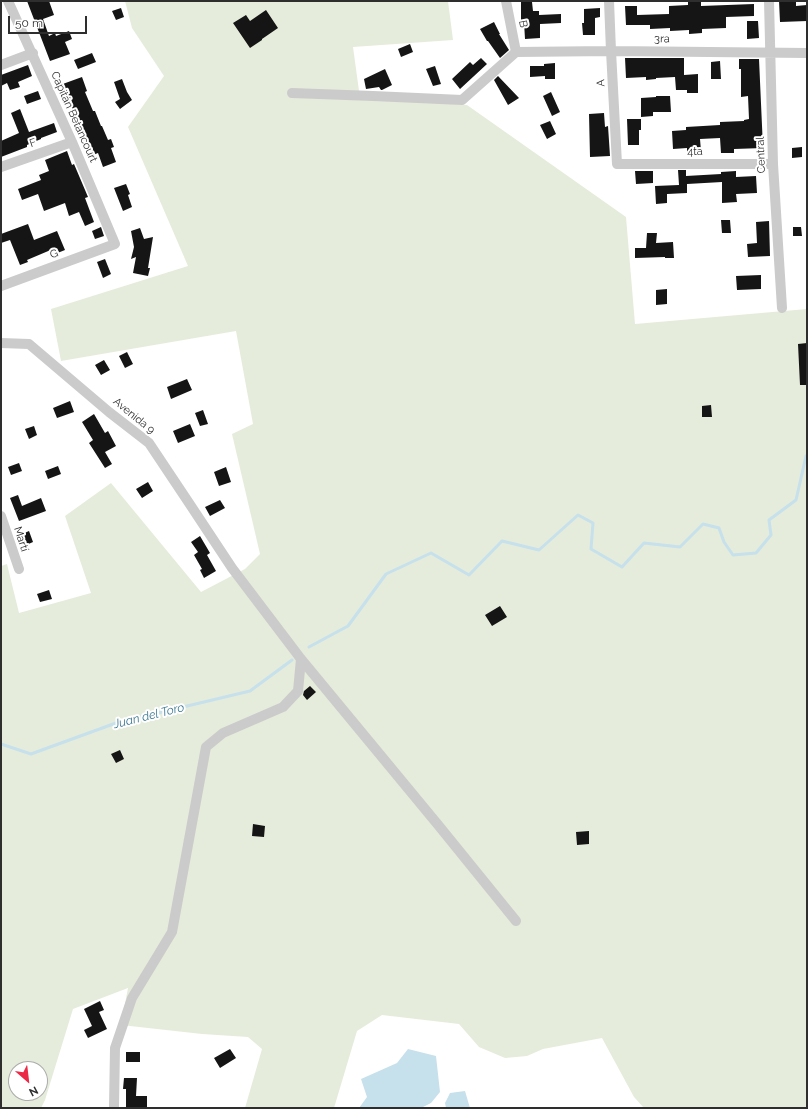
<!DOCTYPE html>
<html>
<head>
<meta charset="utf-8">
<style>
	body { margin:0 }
	#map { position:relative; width:808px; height:1109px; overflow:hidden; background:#fff; font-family:Raleway,sans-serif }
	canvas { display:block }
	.frame { position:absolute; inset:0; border:2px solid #2e2e2e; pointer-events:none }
	.north { position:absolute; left:8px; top:1061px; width:40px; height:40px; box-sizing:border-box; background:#fff; border:1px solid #ababab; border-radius:50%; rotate:152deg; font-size:11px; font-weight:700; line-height:16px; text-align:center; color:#2e2e2e }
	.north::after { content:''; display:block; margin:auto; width:14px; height:18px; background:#ea2a47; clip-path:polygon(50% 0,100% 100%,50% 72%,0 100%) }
	.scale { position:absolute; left:8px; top:16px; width:79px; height:18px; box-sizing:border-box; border:2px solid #2e2e2e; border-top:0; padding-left:5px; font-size:12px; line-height:14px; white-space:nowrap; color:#2e2e2e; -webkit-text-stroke:3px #fff; paint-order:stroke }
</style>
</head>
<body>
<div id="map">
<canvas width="808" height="1109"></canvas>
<div class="frame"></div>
<div class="north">N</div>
<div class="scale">50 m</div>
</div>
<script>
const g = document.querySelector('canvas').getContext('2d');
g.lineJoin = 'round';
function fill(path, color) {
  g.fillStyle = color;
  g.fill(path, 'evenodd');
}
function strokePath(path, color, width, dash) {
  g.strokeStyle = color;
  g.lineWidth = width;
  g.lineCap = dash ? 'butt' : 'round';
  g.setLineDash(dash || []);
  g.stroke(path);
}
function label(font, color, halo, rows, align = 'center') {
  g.font = font + ' Raleway,sans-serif';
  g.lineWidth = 4;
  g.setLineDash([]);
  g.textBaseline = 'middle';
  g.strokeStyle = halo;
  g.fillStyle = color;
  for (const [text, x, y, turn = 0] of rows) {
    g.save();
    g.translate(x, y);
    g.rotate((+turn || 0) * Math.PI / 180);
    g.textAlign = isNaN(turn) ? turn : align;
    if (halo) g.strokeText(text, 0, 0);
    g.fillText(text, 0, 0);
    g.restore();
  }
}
const green = new Path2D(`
	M125 1H448L453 40 353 47 360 98 467 105 626 217 635 324 807 309V1108H644L634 1097 602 1038 543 1049 527 1056 505 1058 479 1047 459 1024 382 1015 357 1031 334 1108H245L262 1049 248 1037 202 1034 121 1025 128 988 73 1009 45 1100 41 1108H1V566L7 564 19 613 91 593 65 516 111 483 201 592 245 569 260 554 232 434 253 424 236 331 61 361 51 309 188 266 128 127 164 76 132 28ZM16 1069H40V1093H16Z`);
const water = new Path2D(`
	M408 1049 436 1056 440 1092 431 1103 421 1108H359L367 1097 361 1079 397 1063Z
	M465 1091 470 1108H446L445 1103 450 1093Z`);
const stream = new Path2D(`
	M309 647 348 626 386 574 431 553 469 575 502 541 539 550 578 515 593 523 591 549 622 567 644 543 680 547 703 524 719 528 724 542 733 555 756 553 771 535 769 520 796 500 806 456 807 455
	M1 744 31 754 116 723 250 691 292 660`);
const building = new Path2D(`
	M27 1H49L54 15 43 19 49 36 55 33 56 36 69 31 72 39 65 42 70 54 50 61Z
	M688 1H701V6L754 4V16L726 17V28L702 29V33L689 34V30L670 31V28L650 29V25H626L625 6H637V15L669 14V6L688 5Z
	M779 1H796V6L807 5V21L780 22Z
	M521 2H532L533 11H539V15L561 14V23L540 24V38L525 39 524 22H521Z
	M121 8 124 17 116 20 112 11Z
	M600 8V17L595 18V35H583L582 23H584V9Z
	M266 10 278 28 262 39V40L250 48 233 23 246 15 250 21Z
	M747 21H758L759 38 747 39Z
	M494 22 500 34H499L509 50 500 58 488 41H487L480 29Z
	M410 44 413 52 401 57 398 49Z
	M92 53 96 62 78 69 74 60Z
	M481 58 487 64 460 89 452 79 470 62 473 65Z
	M625 58H684V75L698 74V93H687V90H676L675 77 656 78V79L646 80V77L626 78Z
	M739 59H759L763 148 734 149V153H721L720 138 700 139 701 151 687 152V148L673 149 672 131 686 130V127L720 125V122L744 121V120L749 119 748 96 741 97V69H739Z
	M720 61 721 79H711V62Z
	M555 63V79H545V76L530 77V66H544V64Z
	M28 65 32 76 18 82 20 87 10 90 7 83 1 86V75Z
	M435 66 441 84 433 86 426 69Z
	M385 69 392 85 382 90H381L379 87 366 89 364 79Z
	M498 76 519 98 508 105 494 80Z
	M82 77 87 91 85 92 93 111H95L101 126H102L108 140 111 139 114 147 111 148 116 162 103 167 98 153 93 155 88 141 84 142 69 99 66 100 60 85Z
	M122 79 127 92 132 100 120 109 115 102 120 99 114 82Z
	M38 91 41 99 27 104 24 96Z
	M551 92 560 112 552 116 543 96Z
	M656 96H670L671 112H653V116L641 117V98L656 97Z
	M20 109 29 132 54 123 57 132 41 138V139L27 145V147L1 157V141L19 133 11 113Z
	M604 113 605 127 608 126 610 156 590 157 589 114Z
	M627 119H641V130H639V145H628Z
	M550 121 556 134 547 139 540 125Z
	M802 147V157L792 158V148Z
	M67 151 72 165 74 164 88 197 85 198 94 222 85 226 79 212 69 216 65 203 44 211 38 194 22 200 18 189 41 180 39 175 49 171 45 160Z
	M678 170H686V176L721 174V172L736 171V177L756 176 757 193 736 194 737 202 722 203V182L687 184V193L667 194V203L656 204 655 186 679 185Z
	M635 171H653V183L636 184Z
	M126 184 130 194 128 195 132 207 123 211 114 188Z
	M721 220H730L731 233H722Z
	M769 221 770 256 748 257 747 244 757 243 756 222Z
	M28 224 34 240 57 231 65 250 55 254 53 249 27 260 28 262 20 265 10 240 1 243V234Z
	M101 227 104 236 95 239 92 231Z
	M793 227H801L802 236H793Z
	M140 228 144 239 153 237 148 268H150L148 276 133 273 136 257 131 259 134 247 131 231Z
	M647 233H657L656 243 673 242 674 258H665V257L635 258V248H646Z
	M105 259 111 274 103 278 97 262Z
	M761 275V289L737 290 736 276Z
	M667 289V304L656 305V290Z
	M807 343V385H800L798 344Z
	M127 352 133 364 125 368 119 356Z
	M104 360 110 370 101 375 95 365Z
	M187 379 192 390 171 399 167 387Z
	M70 401 74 412 57 418 53 408Z
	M711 405 712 417H702V406Z
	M203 410 208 424 200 426 195 413Z
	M94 414 105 433 108 431 116 446 105 452 112 464 105 468 89 443 93 440 82 422Z
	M190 424 195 436 178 443 173 431Z
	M34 426 37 435 29 439 25 429Z
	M19 463 22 471 11 475 8 467Z
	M58 466 61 474 48 479 45 471Z
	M226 467 231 482 219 486 214 472Z
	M148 482 153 491 142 498 136 489Z
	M18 495 22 506 41 498 46 511 19 521 10 498Z
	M220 500 225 508 210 516 205 507Z
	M29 531 33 542 24 546 20 535Z
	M200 536 210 553 207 555 216 571 204 578 200 570 202 569 194 555 198 552 191 542Z
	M49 590 52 599 40 602 37 594Z
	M500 606 507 617 492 626 485 615Z
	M310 686 316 692 307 700 303 695 304 691Z
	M120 750 124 759 116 763 111 754Z
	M253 824 265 826 264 837 252 836Z
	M589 831V844L577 845 576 832Z
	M100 1001 104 1010 99 1012 107 1029 88 1038 84 1030 92 1026 84 1009Z
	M230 1049 236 1058 220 1068 214 1058Z
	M126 1052H140V1062H126Z
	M124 1078H137L136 1096H147V1107H126V1089H123Z`);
const minor = new Path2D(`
	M506 1 516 52
	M609 1 611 51 617 164H773
	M769 1 773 164 782 308
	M516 52 611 51 807 53
	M1 65 33 53
	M292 93 373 96 462 100 516 52
	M1 167 72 142
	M1 286 115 244 72 142 8 1
	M1 343 29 344 109 412 149 443 191 506 232 568 301 659 439 826 516 921
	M1 516 19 569
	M114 1108 115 1048 132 998 172 932 206 747 223 733 283 707 298 691 301 659`);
const streetNames = [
	["B",523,24,79],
	["3ra",662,39,1],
	["A",601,83,-93],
	["Capitán Betancourt",74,117,66],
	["F",33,143,-19],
	["4ta",695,152],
	["Central",761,155,-92],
	["G",54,254,-20],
	["Avenida 9",134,416,39],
	["Martí",21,539,72]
];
const waterNames = [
	["Juan del Toro",149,716,-14]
];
fill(green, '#e5ecdb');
fill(water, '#c6e0ec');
strokePath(stream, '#c6e0ec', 3);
fill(building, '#151515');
strokePath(minor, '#cbcbcb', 10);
label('11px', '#2e2e2e', '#fff', streetNames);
label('italic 12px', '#397792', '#fff', waterNames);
</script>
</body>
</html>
